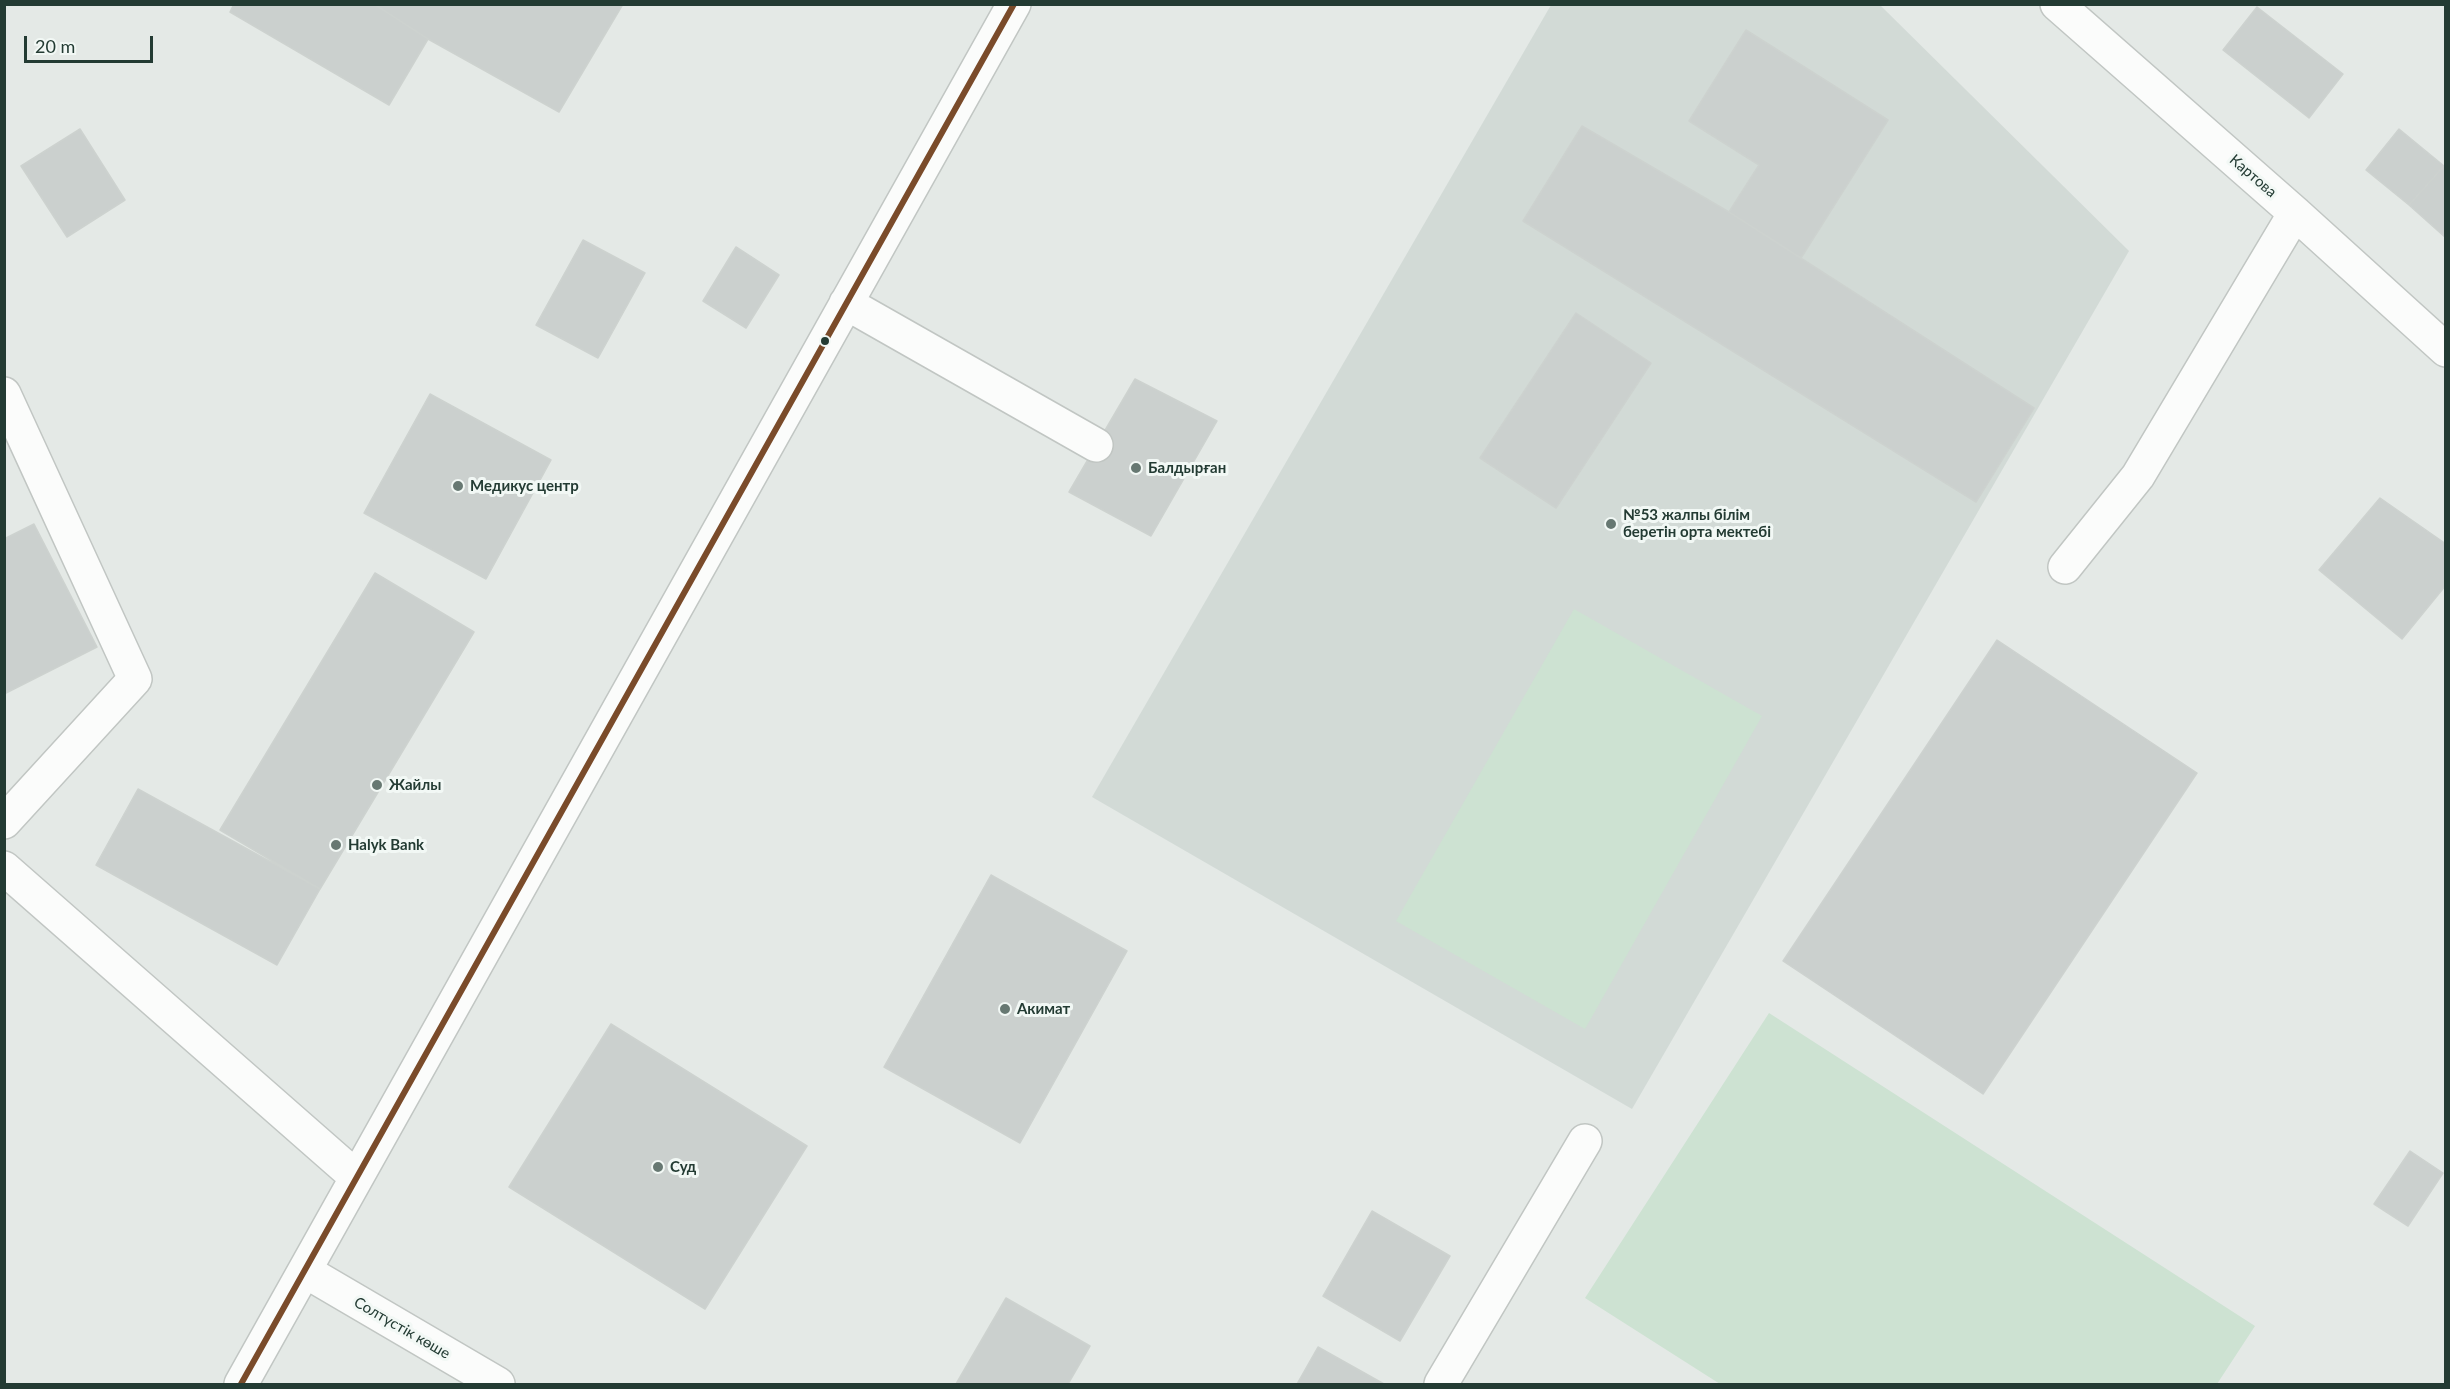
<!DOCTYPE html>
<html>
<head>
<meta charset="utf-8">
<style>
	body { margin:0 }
	#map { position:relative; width:2450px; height:1389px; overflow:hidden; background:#e4e9e6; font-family:Lato,sans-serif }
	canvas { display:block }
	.frame { position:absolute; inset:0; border:6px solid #233b33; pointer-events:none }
	.scale { position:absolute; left:24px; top:36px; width:129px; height:27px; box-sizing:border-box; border:3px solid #233b33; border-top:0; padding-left:8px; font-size:18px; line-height:21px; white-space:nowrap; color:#233b33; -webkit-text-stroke:4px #f2f8f5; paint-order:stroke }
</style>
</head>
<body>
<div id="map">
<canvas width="2450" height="1389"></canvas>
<div class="frame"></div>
<div class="scale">20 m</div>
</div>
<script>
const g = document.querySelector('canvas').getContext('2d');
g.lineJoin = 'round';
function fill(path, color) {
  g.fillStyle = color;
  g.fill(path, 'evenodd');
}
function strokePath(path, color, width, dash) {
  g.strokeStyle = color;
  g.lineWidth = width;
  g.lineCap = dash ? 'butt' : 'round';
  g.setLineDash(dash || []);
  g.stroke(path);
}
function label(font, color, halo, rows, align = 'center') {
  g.font = font + ' Lato,sans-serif';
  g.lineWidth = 6;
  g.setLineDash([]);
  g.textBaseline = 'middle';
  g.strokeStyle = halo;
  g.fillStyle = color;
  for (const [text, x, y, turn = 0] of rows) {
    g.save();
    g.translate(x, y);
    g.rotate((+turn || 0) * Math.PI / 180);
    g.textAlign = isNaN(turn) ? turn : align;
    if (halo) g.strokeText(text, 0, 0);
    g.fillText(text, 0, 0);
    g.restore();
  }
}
const built = new Path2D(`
	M1551 5H1880L2129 251 1632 1109 1092 797Z`);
const green = new Path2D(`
	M1574 609 1762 716 1585 1029 1396 921Z
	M1769 1013 2255 1326 2217 1384H1720L1585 1298Z`);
const building = new Path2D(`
	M234 4H374L428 39 389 105 230 12Z
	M374 4H623L559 112 428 39Z
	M2257 7 2343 74 2309 118 2223 50Z
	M1746 30 1888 120 1801 258 1729 212 1759 165 1689 121Z
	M1582 126 1729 212 2034 408 1976 502 1523 221Z
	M80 129 125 200 67 237 21 166Z
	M2399 129 2444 166 2409 205 2366 170Z
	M2444 166 2446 168V238L2409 205Z
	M583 240 645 273 598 358 536 325Z
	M736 247 779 275 746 328 703 301Z
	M1576 313 1651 363 1556 508 1480 458Z
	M1135 379 1217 421 1151 536 1069 492Z
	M430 394 551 460 486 579 364 513Z
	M2380 498 2446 544V585L2402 639 2319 570Z
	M34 524 97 647 4 694V539Z
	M375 573 474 632 320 889 220 830Z
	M1997 640 2197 773 1983 1094 1783 961Z
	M138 789 320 889 277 965 96 865Z
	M991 875 1127 951 1020 1143 884 1067Z
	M611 1024 807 1146 705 1309 509 1187Z
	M2410 1151 2443 1173 2408 1226 2374 1204Z
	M1372 1211 1450 1256 1400 1341 1323 1296Z
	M1006 1298 1090 1346 1068 1384H956Z
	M1318 1347 1384 1384H1297Z`);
const minor = new Path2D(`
	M2057 4 2295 213 2446 350
	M846 303 1096 445
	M4 394 135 679 4 822
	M2065 567 2138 476 2295 213
	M4 868 355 1176
	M305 1271 498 1384
	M241 1384 1014 4
	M1441 1384 1585 1141`);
const bus1 = new Path2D(`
	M241 1384 1014 4`);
const markers = [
	[825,341,5,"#233b33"],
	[1136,468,6,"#677872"],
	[458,486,6,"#677872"],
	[1611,524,6,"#677872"],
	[377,785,6,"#677872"],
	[336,845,6,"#677872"],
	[1005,1009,6,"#677872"],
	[658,1167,6,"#677872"]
];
const streetNames = [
	["Картова",2253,176,41],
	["Солтүстік көше",402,1328,30]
];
const poiNames = [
	["Балдырған",1148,468],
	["Медикус центр",470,486],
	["№53 жалпы білім",1623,515],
	["беретін орта мектебі",1623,532],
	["Жайлы",389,785],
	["Halyk Bank",348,845],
	["Акимат",1017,1009],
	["Суд",670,1167]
];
fill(built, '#d2dad6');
fill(green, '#cde2d2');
fill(building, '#cbd0ce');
strokePath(building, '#cdd2cf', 1.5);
strokePath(minor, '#c1c6c3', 36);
strokePath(minor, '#fbfcfb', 33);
strokePath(bus1, '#7a4b2a', 6);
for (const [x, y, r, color] of markers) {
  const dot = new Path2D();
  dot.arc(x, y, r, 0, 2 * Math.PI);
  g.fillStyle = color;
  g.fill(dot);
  strokePath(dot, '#f2f8f5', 2);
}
label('15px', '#233b33', '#f2f8f5', streetNames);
label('bold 15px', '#233b33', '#f2f8f5', poiNames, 'left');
</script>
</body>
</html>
